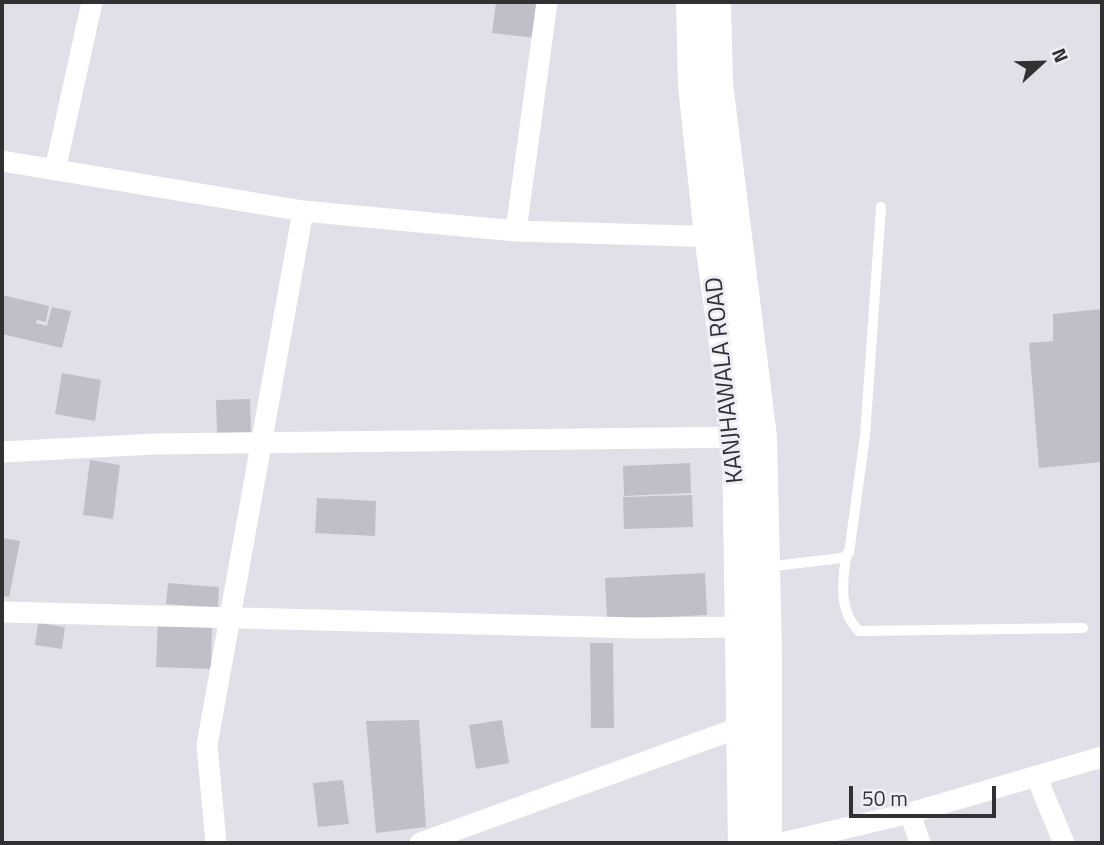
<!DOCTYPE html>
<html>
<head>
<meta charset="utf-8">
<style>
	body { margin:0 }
	#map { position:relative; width:1104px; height:845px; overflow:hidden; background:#e1e0e9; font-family:"Titillium Web",sans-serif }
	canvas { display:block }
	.frame { position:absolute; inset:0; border:4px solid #313134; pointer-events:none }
	.north { position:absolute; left:1006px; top:28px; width:70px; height:70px; -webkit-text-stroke:5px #efeef7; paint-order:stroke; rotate:68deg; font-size:19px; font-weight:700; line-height:28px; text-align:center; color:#313134 }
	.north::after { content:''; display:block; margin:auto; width:24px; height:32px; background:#313134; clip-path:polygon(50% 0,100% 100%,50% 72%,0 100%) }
	.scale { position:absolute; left:849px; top:786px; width:147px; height:32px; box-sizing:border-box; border:4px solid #313134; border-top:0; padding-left:9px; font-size:21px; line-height:24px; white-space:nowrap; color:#313134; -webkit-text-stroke:5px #efeef7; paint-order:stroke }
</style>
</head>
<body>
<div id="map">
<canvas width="1104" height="845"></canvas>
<div class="frame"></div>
<div class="north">N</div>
<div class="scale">50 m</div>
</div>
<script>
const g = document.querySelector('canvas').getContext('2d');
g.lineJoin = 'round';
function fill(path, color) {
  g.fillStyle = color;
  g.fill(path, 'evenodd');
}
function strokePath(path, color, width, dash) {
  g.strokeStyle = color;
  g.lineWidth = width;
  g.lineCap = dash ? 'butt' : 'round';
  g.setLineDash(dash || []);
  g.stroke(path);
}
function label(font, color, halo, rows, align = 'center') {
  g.font = font + ' "Titillium Web",sans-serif';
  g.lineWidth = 6;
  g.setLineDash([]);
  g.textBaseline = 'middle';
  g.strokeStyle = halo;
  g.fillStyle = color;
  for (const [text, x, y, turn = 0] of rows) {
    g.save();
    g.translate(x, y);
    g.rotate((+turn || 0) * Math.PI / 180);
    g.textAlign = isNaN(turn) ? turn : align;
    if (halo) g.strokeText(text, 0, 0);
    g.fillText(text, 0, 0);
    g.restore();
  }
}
const building = new Path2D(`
	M496 2H539L535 38 492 33Z
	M2 295 49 306 46 322 37 320 36 323 47 326 52 307 71 311 62 348 2 334Z
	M1102 309V462L1039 468 1029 343 1053 341V314Z
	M62 373 101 380 95 421 55 414Z
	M250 399 251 432 217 433 216 400Z
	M90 460 120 465 113 519 83 515Z
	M690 463 691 493 624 496 623 466Z
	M692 495 693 527 624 529 623 497Z
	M317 498 376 501 375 536 315 533Z
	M3 538 20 541 9 597 2 596Z
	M705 573 707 615 607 620 605 578Z
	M168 583 219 587 218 608 166 604Z
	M158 619 212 621 211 669 156 667Z
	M38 623 65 627 62 649 35 645Z
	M590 643H613L614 728H591Z
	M419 720 426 827 376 833 366 721Z
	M502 720 509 763 476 769 469 725Z
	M343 780 349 824 318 827 313 783Z`);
const service = new Path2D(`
	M846 557C842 583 839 612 859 631L1083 628
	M766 567 842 558 849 553 865 436 881 207`);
const minor = new Path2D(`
	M2 161 303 211 516 231 722 237
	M55 170 92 2
	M516 231 547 2
	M2 452 154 444 748 437
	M2 612 636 628 752 627
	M1036 776 1064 843
	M910 813 920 843
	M216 843 207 745 303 211
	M420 843 752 723
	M782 843 910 813 1102 757`);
const secondary = new Path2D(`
	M691 2 693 86 709 236 737 437 743 843
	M716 2 718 84 762 437 767 655V843`);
const streetNames = [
	["KANJHAWALA ROAD",726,380,-96]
];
fill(building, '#c0bfc8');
strokePath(service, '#fff', 10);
strokePath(minor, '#fff', 21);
strokePath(secondary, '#fff', 30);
label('24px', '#313134', '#efeef7', streetNames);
</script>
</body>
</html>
